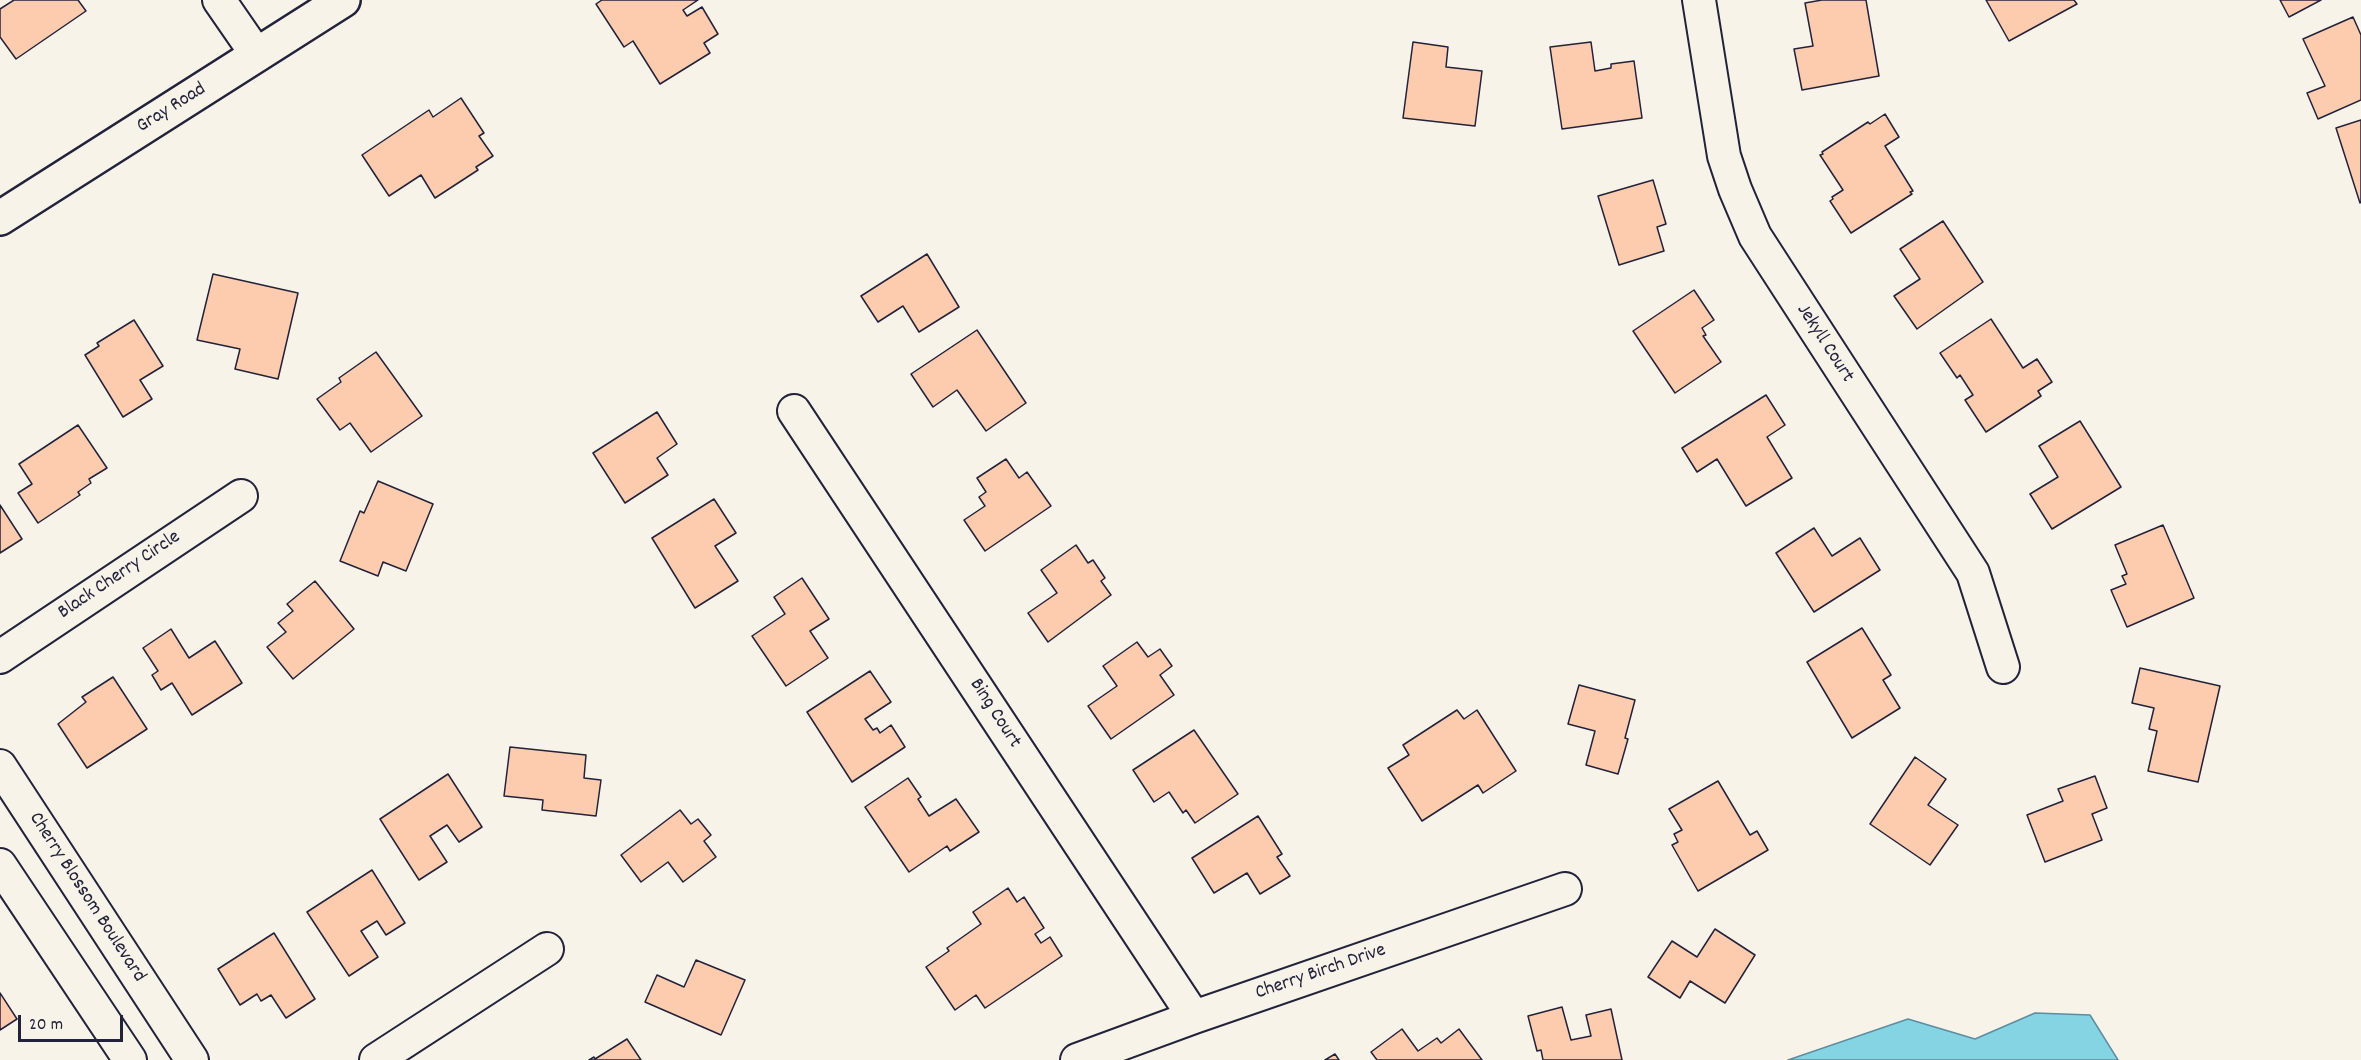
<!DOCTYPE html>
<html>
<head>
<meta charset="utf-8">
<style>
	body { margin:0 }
	#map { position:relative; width:2361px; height:1060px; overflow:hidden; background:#f7f3e8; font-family:Dekko,sans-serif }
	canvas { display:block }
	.scale { position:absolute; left:18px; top:1015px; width:105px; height:27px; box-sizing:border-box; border:3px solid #22223b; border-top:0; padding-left:8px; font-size:18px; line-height:21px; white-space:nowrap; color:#22223b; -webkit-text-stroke:4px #f7f3e8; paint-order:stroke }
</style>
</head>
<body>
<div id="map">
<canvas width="2361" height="1060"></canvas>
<div class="scale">20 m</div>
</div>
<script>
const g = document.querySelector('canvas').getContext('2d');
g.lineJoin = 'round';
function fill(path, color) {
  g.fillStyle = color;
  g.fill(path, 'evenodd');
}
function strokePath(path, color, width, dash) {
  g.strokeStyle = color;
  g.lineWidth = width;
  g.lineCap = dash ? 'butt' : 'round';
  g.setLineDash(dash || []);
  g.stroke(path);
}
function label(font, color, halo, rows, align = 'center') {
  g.font = font + ' Dekko,sans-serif';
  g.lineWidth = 4.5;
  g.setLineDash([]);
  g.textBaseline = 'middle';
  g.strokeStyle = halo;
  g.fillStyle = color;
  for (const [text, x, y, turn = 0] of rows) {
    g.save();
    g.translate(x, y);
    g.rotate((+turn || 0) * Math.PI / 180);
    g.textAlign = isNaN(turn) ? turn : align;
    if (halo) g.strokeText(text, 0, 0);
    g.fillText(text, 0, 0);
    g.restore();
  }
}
const water = new Path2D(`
	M2035 1013 2090 1015 2118 1060H1788L1908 1019 1975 1039Z`);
const building = new Path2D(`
	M14 0H78L86 11 16 59 0 37V9Z
	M602 0H698L683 10 687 16 702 7 718 34 704 43 710 53 660 84 633 41 624 47 596 4Z
	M1822 0H1866L1879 76 1802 90 1794 49 1813 46 1805 3Z
	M1986 0H2074L2077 4 2009 41Z
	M2280 0H2321L2289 17Z
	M2353 17 2361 35V100L2318 119 2307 93 2325 86 2303 39Z
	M1413 42 1448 47 1446 67 1482 71 1475 126 1403 118Z
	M1591 42 1595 71 1611 68V64L1634 61 1642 118 1562 129 1550 47Z
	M461 98 484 133 479 136 493 156 476 167 478 170 435 198 421 175 389 196 362 155 429 110 433 117Z
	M1885 114 1899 137 1885 146 1913 191 1910 192 1912 194 1851 233 1830 201 1833 199 1832 197 1843 190 1820 155 1823 154 1822 152 1868 122 1870 124Z
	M2361 120V202L2360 203 2336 128Z
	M1653 180 1666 224 1657 227 1664 251 1619 265 1598 196Z
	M1943 221 1983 282 1917 329 1894 296 1920 279 1900 249Z
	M927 254 959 307 919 332 903 306 878 322 861 296Z
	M213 274 298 293 278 379 235 369 240 349 197 340Z
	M1694 290 1714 320 1702 328 1706 335 1703 336 1721 362 1675 393 1633 331Z
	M1991 319 2023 368 2037 359 2052 382 2038 391 2041 396 1986 432 1965 400 1973 395 1960 375 1957 378 1940 353Z
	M134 320 163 366 140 380 152 399 123 417 85 355 99 346 97 343Z
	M977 330 1026 403 986 431 957 390 933 407 911 374Z
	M376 352 422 416 371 452 350 423 340 430 317 399 341 382 339 378Z
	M1766 395 1785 425 1767 437 1792 478 1746 506 1717 459 1697 472 1682 448Z
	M657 412 677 444 657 458 668 475 625 503 593 453Z
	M2080 421 2121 487 2052 529 2030 494 2058 477 2039 446Z
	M78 425 107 468 89 479 91 483 78 492 80 495 38 523 18 493 32 484 19 464Z
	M1006 459 1019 478 1027 472 1051 506 985 551 964 520 985 506 979 497 986 492 977 478Z
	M378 481 433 504 406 571 383 562 378 576 340 561 360 511 364 513Z
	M714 499 736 533 715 546 738 581 695 608 652 538Z
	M0 505 22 539 0 553Z
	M2163 525 2194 598 2127 627 2111 590 2126 584 2122 576 2127 574 2115 545Z
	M1814 528 1832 556 1860 538 1880 570 1814 612 1776 553Z
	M1076 545 1088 563 1093 560 1105 578 1101 581 1111 595 1048 642 1028 613 1057 593 1041 570Z
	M802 578 829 619 810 631 828 658 786 686 752 636 785 614 774 597Z
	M315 581 354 629 293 679 267 647 286 632 278 623 293 611 287 604Z
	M1862 628 1891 675 1883 680 1900 708 1852 738 1807 662Z
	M171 629 189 658 215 641 242 683 192 715 172 683 161 690 152 675 158 671 143 648Z
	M1137 642 1148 657 1160 649 1172 666 1160 675 1174 695 1111 739 1088 706 1117 686 1103 666Z
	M2140 668 2220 686 2198 782 2148 771 2157 731 2149 729 2154 708 2132 703Z
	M870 671 891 702 865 719 873 730 877 728 880 733 891 725 905 747 852 782 807 712Z
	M113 677 147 729 87 768 58 724 86 702 82 697Z
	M1579 685 1635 700 1625 738 1628 739 1618 774 1586 765 1595 731 1568 724Z
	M1457 710 1464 719 1477 710 1516 771 1483 793 1478 785 1422 821 1388 768 1409 755 1403 745Z
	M1194 730 1238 794 1195 823 1186 810 1183 813 1169 792 1154 802 1133 770Z
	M510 747 586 755 584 778 601 780 596 816 542 810 543 800 504 796Z
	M1915 757 1946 779 1928 805 1958 825 1930 865 1870 824Z
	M448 774 482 827 459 842 447 825 430 836 447 862 419 880 380 819Z
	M2095 776 2107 808 2092 814 2102 840 2045 862 2027 815 2063 801 2058 789Z
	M908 778 921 797 918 799 929 816 956 799 979 832 950 851 947 846 909 872 865 807Z
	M1718 781 1750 835 1757 831 1768 850 1698 891 1672 845 1678 842 1674 834 1682 830 1669 809Z
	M680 810 691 824 698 819 711 835 704 841 716 857 683 882 668 862 641 882 621 855Z
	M1258 816 1282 854 1277 857 1290 876 1260 894 1247 873 1214 893 1192 858Z
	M372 870 405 923 386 935 377 921 361 931 378 957 349 976 307 912Z
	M1008 888 1017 902 1024 897 1044 928 1035 934 1041 943 1050 937 1062 956 985 1008 976 995 955 1010 926 967 949 951 947 948 981 924 973 912Z
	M1715 929 1755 955 1725 1003 1690 981 1680 998 1648 977 1672 941 1697 957Z
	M274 933 315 999 286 1018 271 995 261 1001 257 994 240 1005 218 969Z
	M696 960 745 980 721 1035 645 1002 657 975 684 987Z
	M0 993 17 1019 0 1030Z
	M1562 1007 1571 1040 1591 1036 1586 1015 1611 1009 1622 1060H1543L1541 1050 1537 1051 1528 1016Z
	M1402 1029 1418 1051 1437 1038 1441 1043 1459 1029 1482 1060H1377L1371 1052Z
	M627 1039 641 1060H589L594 1057 595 1059Z
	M1335 1054 1339 1060H1325Z`);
const street = new Path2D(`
	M219 0 257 55
	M1699 0 1724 156 1735 189 1755 236 1973 573 2003 667
	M794 411 1194 1017
	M0 657 241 496
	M0 766 192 1060
	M0 865 130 1060
	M376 1060 547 949
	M1077 1060 1194 1017 1565 889`);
const secondary = new Path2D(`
	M0 218 343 0`);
const streetNames = [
	["Gray Road",172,109,-32],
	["Jekyll Court",1824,344,57],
	["Black Cherry Circle",120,576,-34],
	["Bing Court",994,714,57],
	["Cherry Blossom Boulevard",86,898,57],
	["Cherry Birch Drive",1321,973,-19]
];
fill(water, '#85d4e3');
strokePath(water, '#5d8da0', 1.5);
fill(building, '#fdcbad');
strokePath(building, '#22223b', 1.5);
strokePath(street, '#22223b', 36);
strokePath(secondary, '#22223b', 38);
strokePath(street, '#f7f3e8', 32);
strokePath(secondary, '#f7f3e8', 33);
label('20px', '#22223b', '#f7f3e8', streetNames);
</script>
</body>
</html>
